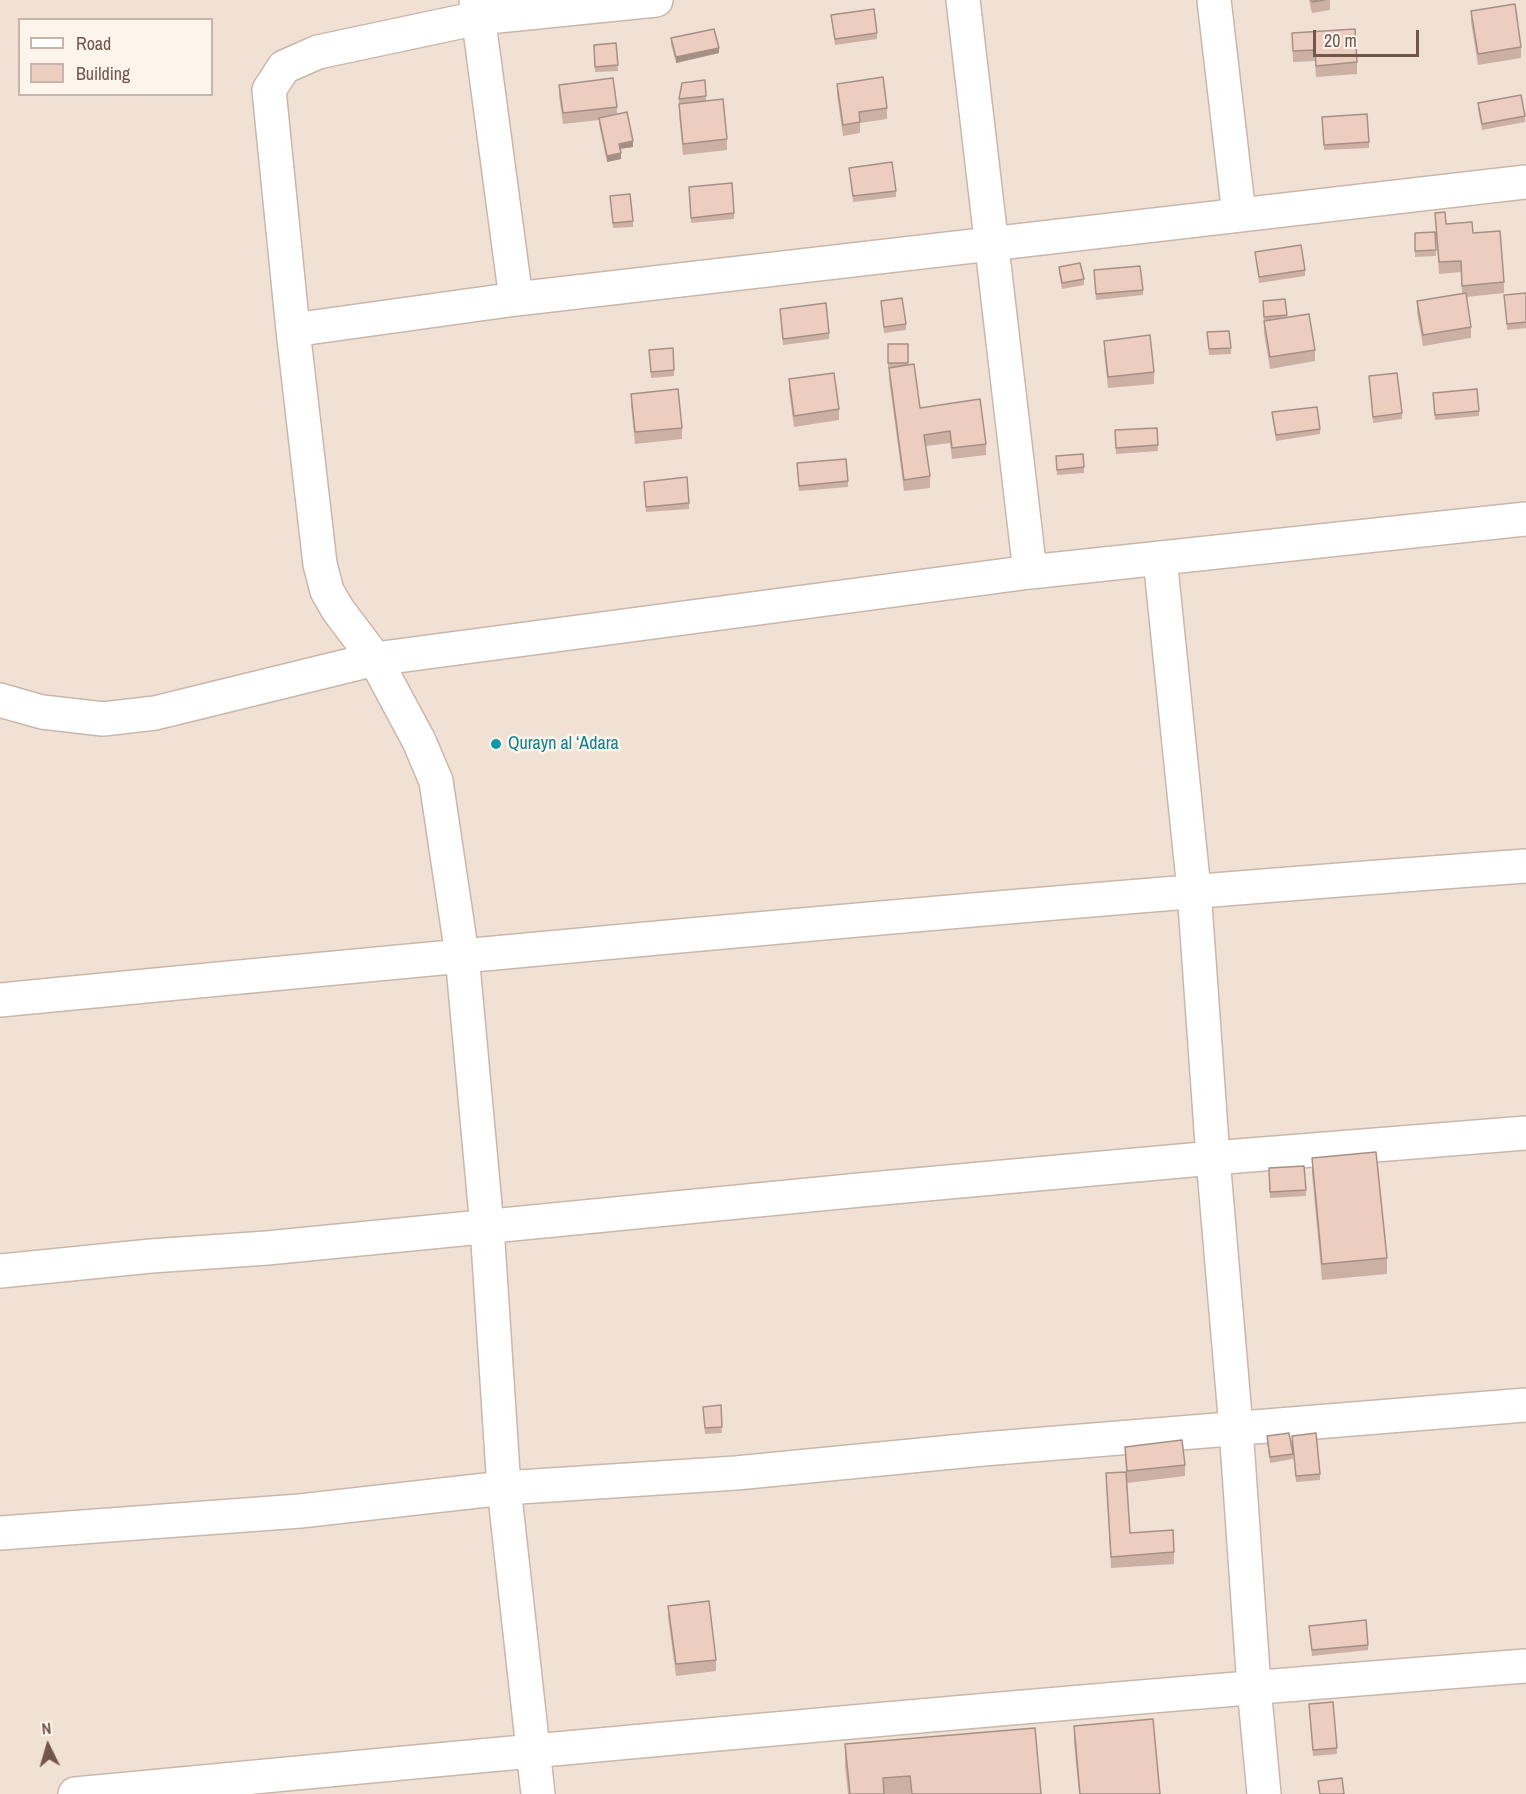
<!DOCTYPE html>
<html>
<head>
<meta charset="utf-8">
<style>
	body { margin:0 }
	#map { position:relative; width:1526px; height:1794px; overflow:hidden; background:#faf0e5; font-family:"Archivo Narrow",sans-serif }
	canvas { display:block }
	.legend { position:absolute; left:18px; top:18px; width:195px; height:78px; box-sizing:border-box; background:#fdf4eb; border:2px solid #c5b5ac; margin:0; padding:8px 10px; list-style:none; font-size:18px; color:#70564d }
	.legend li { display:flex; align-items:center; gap:12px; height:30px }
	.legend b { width:30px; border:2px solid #c5b5ac }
	.north { position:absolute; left:18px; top:1716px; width:60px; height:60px; -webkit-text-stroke:4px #fdf4eb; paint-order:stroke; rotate:355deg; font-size:16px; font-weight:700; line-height:24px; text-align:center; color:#70564d }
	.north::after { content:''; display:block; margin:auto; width:21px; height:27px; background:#70564d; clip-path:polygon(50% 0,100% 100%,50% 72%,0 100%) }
	.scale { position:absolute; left:1313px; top:30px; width:106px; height:27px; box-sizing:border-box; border:3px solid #70564d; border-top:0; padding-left:8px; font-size:18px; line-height:21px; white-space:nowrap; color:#70564d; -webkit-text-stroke:4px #fdf4eb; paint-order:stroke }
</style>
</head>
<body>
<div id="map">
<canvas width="1526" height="1794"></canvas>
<ul class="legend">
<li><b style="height:8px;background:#fff"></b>Road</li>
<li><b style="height:16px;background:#edcdbf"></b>Building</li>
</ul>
<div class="north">N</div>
<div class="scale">20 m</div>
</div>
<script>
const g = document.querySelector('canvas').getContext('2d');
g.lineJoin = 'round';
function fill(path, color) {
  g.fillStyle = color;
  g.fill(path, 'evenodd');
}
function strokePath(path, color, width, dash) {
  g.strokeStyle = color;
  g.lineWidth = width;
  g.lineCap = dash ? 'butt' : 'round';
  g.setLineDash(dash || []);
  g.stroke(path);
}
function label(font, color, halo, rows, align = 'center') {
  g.font = font + ' "Archivo Narrow",sans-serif';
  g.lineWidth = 5;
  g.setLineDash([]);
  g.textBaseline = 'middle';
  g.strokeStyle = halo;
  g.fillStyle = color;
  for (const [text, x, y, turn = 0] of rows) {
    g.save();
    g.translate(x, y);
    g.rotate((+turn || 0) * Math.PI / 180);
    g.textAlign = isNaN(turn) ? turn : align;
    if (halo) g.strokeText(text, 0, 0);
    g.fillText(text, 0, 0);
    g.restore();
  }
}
const residential = new Path2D(`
	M0 0H1526V1794H0ZM20 20H212V94H20Z`);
const street = new Path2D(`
	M476 0 516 299
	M963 0 1030 572
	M1214 0 1239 215
	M293 330 516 299 1526 182
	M1160 558 1194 890 1213 1158 1236 1428 1254 1687 1264 1794
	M0 700 42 712 103 719 155 713 375 659 1030 572 1526 519
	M0 1000C508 951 1017 903 1526 866
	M0 1271 151 1256 267 1248 860 1190 1213 1158 1526 1133
	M0 1533 300 1511 504 1488 736 1473 983 1449 1526 1405
	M75 1794C559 1748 1042 1703 1526 1666
	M538 1794 504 1488 487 1227 462 955 436 781 419 741 375 659 338 610 327 591 320 564 293 330 269 90 284 67 318 52 478 18 656 0`);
const wall = new Path2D(`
	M1309 0H1330V10L1312 13Z
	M1471 11 1521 47V58L1478 65 1471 22Z
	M831 15 877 33V39L835 45Z
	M1292 33 1357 62V74L1316 77 1315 61 1293 62Z
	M671 38 719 53 676 63 671 44Z
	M616 43 618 71 595 72 594 45Z
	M705 80 706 100 727 139V150L683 155 679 115V99Z
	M837 84 887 108V119L860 123V133L843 136 837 95Z
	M559 85 617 107V115L633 147 620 149 621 159 607 162 599 124V120L563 124 559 96Z
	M1478 103 1525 116V122L1482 130 1478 109Z
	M1322 122 1369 142V148L1324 150Z
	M849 168 896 191V197L853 202Z
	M689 187 734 213V219L691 223Z
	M610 196 633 221V227L613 228Z
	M1435 213 1504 282V293L1466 297 1471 327V338L1423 346 1417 312V301L1462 293 1461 272 1439 274Z
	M1435 232 1436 256 1415 257V233Z
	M1255 252 1305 270V276L1259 283Z
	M1059 267 1084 279V285L1062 289 1059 273Z
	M1094 270 1143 290V295L1096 300Z
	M1526 293V328L1507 330 1504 295Z
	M1285 299 1287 318 1315 350V361L1270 369 1264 333 1263 301Z
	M881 301 906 324V330L884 333Z
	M780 309 829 333V339L783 345Z
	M1207 332 1231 348V354L1209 355Z
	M1104 341 1154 372V384L1108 388 1104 352Z
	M888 344H908V365L920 408 986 444V455L952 459 950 443 926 446 930 476V488L904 491 889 379V369L888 368Z
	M649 350 674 370V376L651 378Z
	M1369 376 1402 413V419L1373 423Z
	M789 379 839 409V420L794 427 789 391Z
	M1433 393 1479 411V416L1435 420Z
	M631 394 682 428V439L635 444 631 405Z
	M1272 412 1320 429V434L1276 441Z
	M1157 428 1158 451 1116 454 1115 430Z
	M1056 456 1084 467V473L1057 475Z
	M797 463 848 481V487L799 491Z
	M644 482 689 503V509L646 512Z
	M1312 1158 1387 1258V1274L1322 1280 1312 1174Z
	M1304 1166 1306 1196 1270 1198 1269 1168Z
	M721 1405 722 1433 705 1434 703 1407Z
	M1267 1436 1293 1454V1459L1270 1463 1267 1442Z
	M1292 1436 1320 1474V1480L1296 1482Z
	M1125 1447 1185 1465V1476L1127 1483 1130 1533 1174 1552V1564L1111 1568 1106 1473 1126 1472Z
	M668 1606 716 1660V1671L676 1676 668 1617Z
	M1309 1626 1368 1645V1650L1312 1656Z
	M1309 1704 1337 1748V1754L1313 1756Z
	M1074 1726 1160 1794H1079L1074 1743Z
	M845 1744 1041 1794H848L845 1766Z`);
const shadedWall = new Path2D(`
	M719 48V53L676 63V57Z
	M633 141V147L619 149V144Z
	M621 153V159L607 162V156Z`);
const building = new Path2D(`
	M1311 0H1324L1312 2Z
	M1515 4 1521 47 1478 54 1471 11Z
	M874 9 877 33 835 39 831 15Z
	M714 29 719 48 676 57 671 38Z
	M1355 29 1357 62 1316 66 1315 50 1293 51 1292 33Z
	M616 43 618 65 595 67 594 45Z
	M883 77 887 108 859 112 860 122 843 125 837 84Z
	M613 78 617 107 563 113 559 85Z
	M705 80 706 96 679 99 682 83Z
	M1521 95 1525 116 1482 124 1478 103Z
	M723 99 727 139 683 144 679 104Z
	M627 112 633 141 619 144 621 153 607 156 599 118Z
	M1367 114 1369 142 1324 145 1322 117Z
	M892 162 896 191 853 196 849 168Z
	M732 183 734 213 691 218 689 187Z
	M630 194 633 221 613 223 610 196Z
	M1445 212 1446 224 1472 222 1473 233 1500 231 1504 282 1462 286 1461 261 1439 262 1435 213Z
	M1435 232 1436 250 1415 251V233Z
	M1301 245 1305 270 1259 277 1255 252Z
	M1080 263 1084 279 1062 283 1059 267Z
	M1140 266 1143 290 1096 294 1094 270Z
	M1466 293 1471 327 1423 335 1417 301Z
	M1526 293V322L1507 324 1504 295Z
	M902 298 906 324 884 327 881 301Z
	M1285 299 1287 315 1264 317 1263 301Z
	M826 303 829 333 783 339 780 309Z
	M1309 314 1315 350 1270 357 1264 321Z
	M1229 331 1231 348 1209 349 1207 332Z
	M1150 335 1154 372 1108 377 1104 341Z
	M888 344H908V363H888Z
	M673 348 674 370 651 372 649 350Z
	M914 364 920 408 980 399 986 444 952 448 950 431 924 435 930 476 904 480 889 368Z
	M834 373 839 409 794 416 789 379Z
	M1397 373 1402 413 1373 417 1369 376Z
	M678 389 682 428 635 432 631 394Z
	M1477 389 1479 411 1435 415 1433 393Z
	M1317 407 1320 429 1276 435 1272 412Z
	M1157 428 1158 445 1116 448 1115 430Z
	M1083 454 1084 467 1057 470 1056 456Z
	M846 459 848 481 799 486 797 463Z
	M687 477 689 503 646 507 644 482Z
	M1376 1152 1387 1258 1322 1264 1312 1158Z
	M1304 1166 1306 1190 1270 1192 1269 1168Z
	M721 1405 722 1427 705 1428 703 1407Z
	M1289 1433 1293 1454 1270 1457 1267 1436Z
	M1316 1433 1320 1474 1296 1476 1292 1436Z
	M1182 1440 1185 1465 1127 1471 1125 1447Z
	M1126 1472 1130 1533 1173 1530 1174 1552 1111 1557 1106 1473Z
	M709 1601 716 1660 676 1664 668 1606Z
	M1366 1620 1368 1645 1312 1650 1309 1626Z
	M1333 1702 1337 1748 1313 1750 1309 1704Z
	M1153 1719 1160 1794H1080L1074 1726Z
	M1035 1728 1041 1794H912L910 1776 883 1778 884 1794H850L845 1744Z
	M1342 1778 1344 1794H1320L1318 1781Z`);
const markers = [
	[496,744,6,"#0f9aa8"]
];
const cultureNames = [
	["Qurayn al ‘Adara",508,744]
];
fill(residential, '#f1e1d4');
strokePath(street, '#cab7ac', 36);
strokePath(street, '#fff', 33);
fill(wall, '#ccb0a4');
fill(shadedWall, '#a69086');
fill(building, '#edcdbf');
strokePath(building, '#a69086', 1.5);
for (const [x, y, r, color] of markers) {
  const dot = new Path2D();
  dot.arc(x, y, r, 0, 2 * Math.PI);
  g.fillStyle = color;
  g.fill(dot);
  strokePath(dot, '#fdf4eb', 2);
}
label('18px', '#0d838f', '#fdf4eb', cultureNames, 'left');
</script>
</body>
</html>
